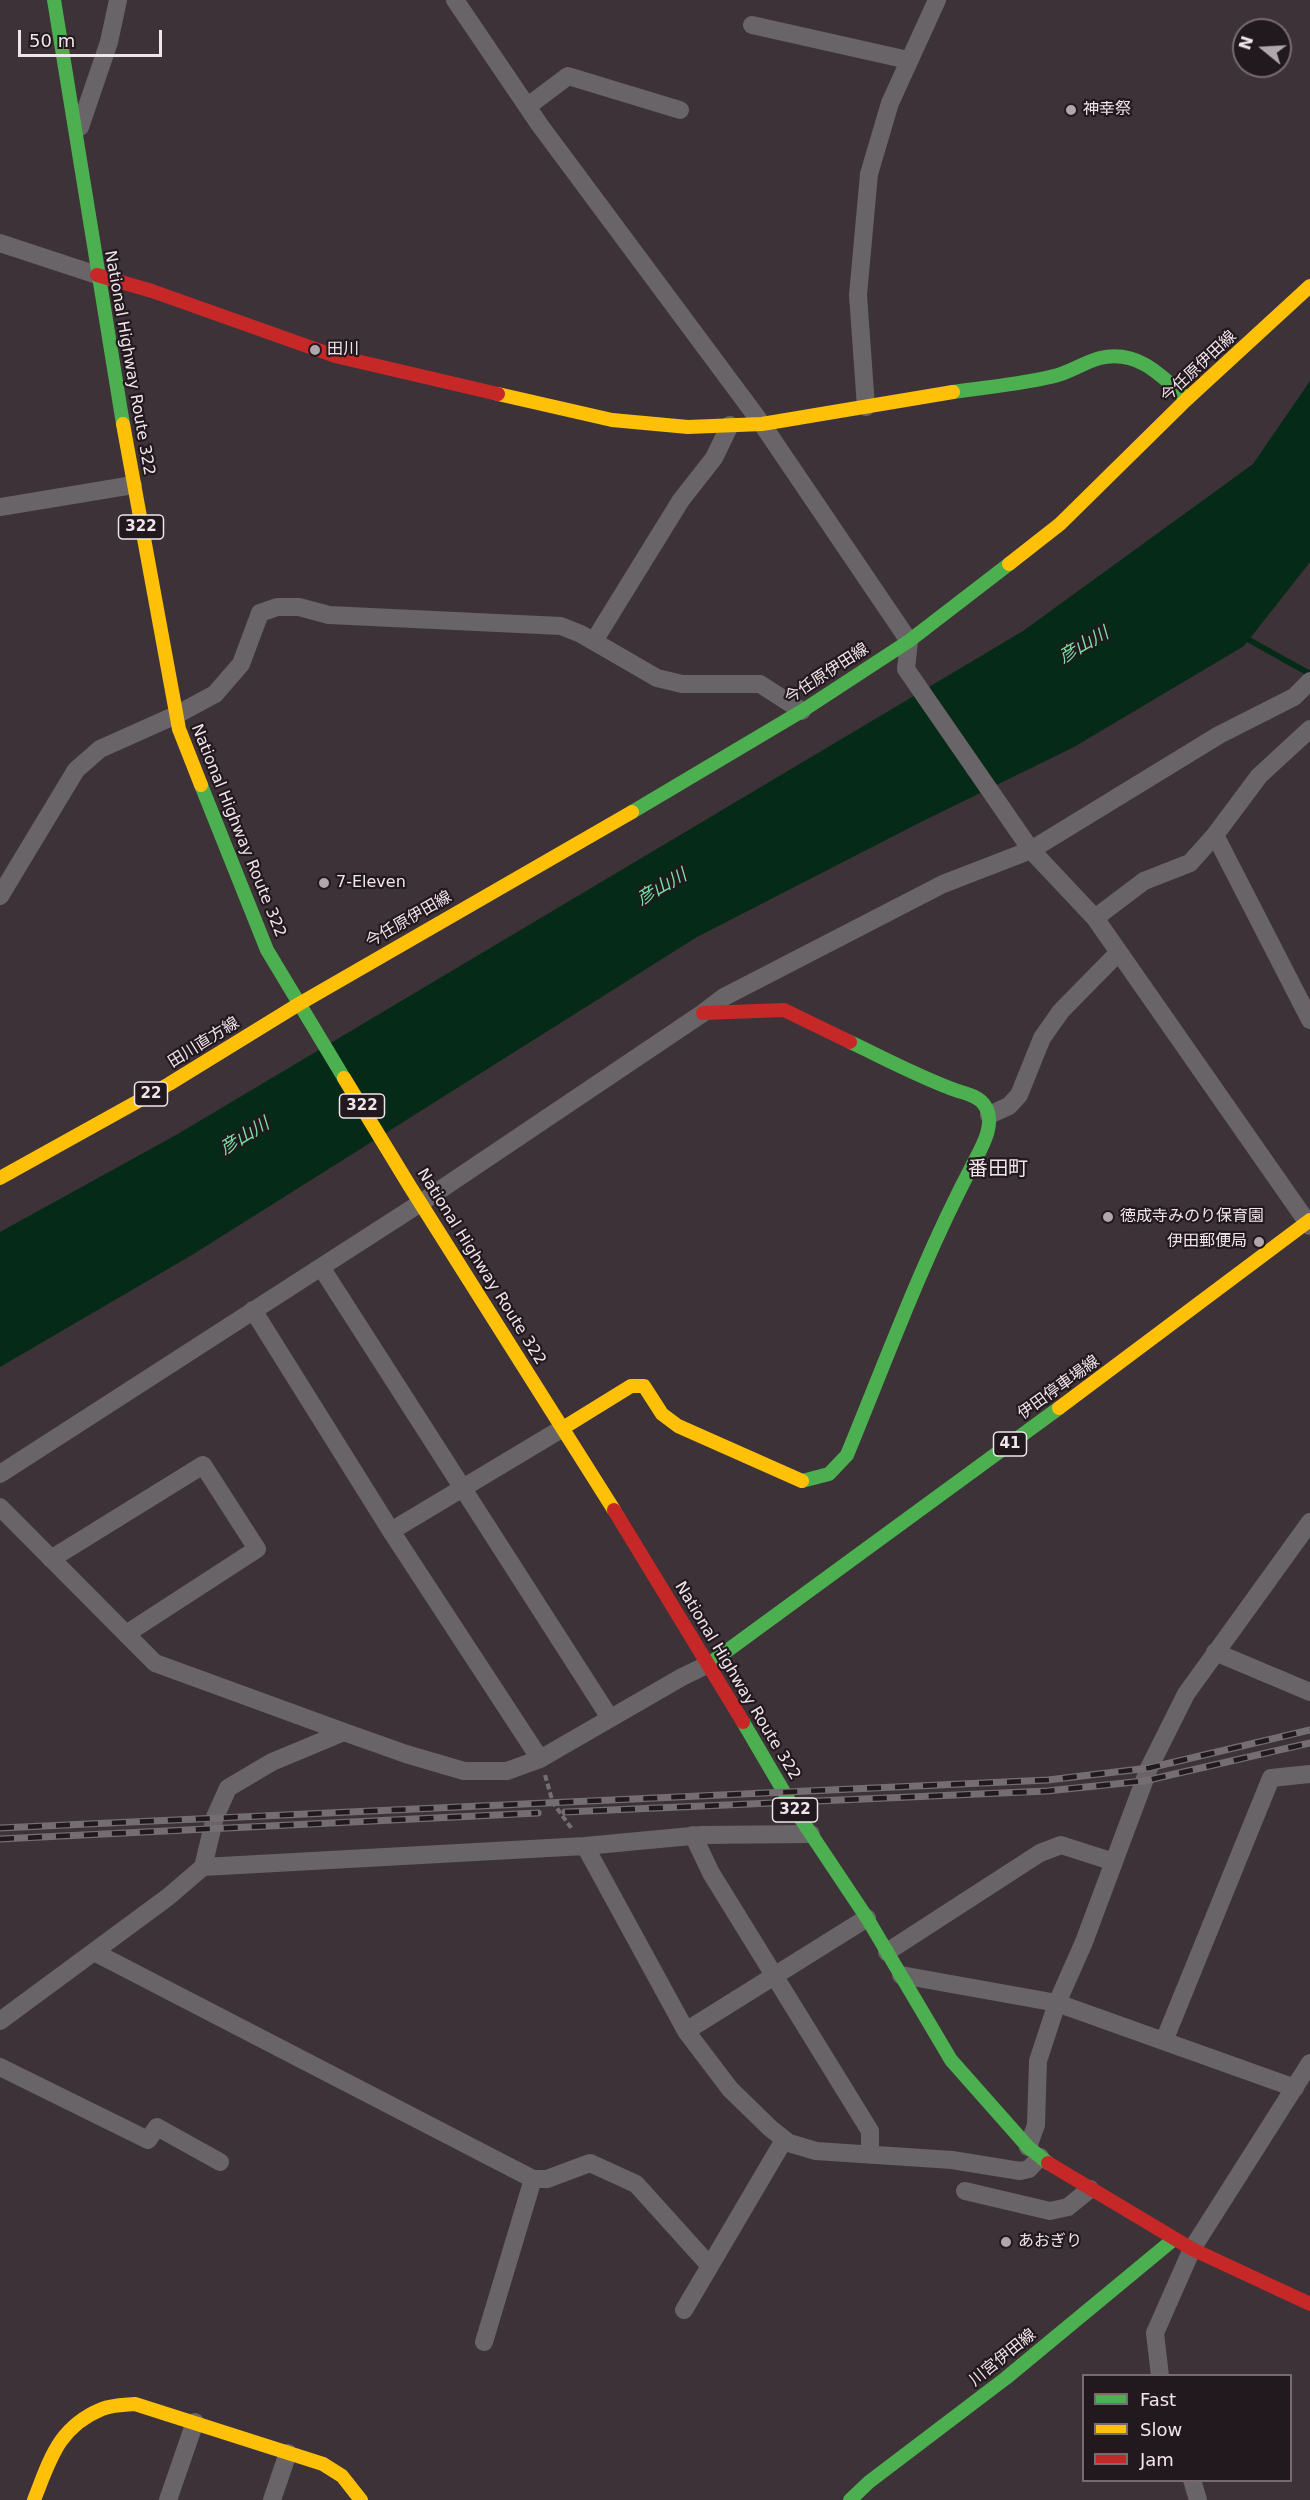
<!DOCTYPE html>
<html>
<head>
<meta charset="utf-8">
<style>
	body { margin:0 }
	#map { position:relative; width:1310px; height:2500px; overflow:hidden; background:#3d3238; font-family:"DejaVu Sans",sans-serif }
	canvas { display:block }
	.legend { position:absolute; left:1082px; top:2374px; width:210px; height:108px; box-sizing:border-box; background:#22191e; border:2px solid #756b70; margin:0; padding:8px 10px; list-style:none; font-size:18px; color:#f1e5ec }
	.legend li { display:flex; align-items:center; gap:12px; height:30px }
	.legend b { width:30px; border:2px solid #756b70 }
	.north { position:absolute; left:1232px; top:18px; width:60px; height:60px; box-sizing:border-box; background:#22191e; border:2px solid #756b70; border-radius:50%; rotate:288deg; font-size:16px; font-weight:700; line-height:24px; text-align:center; color:#f1e5ec }
	.north::after { content:''; display:block; margin:auto; width:21px; height:27px; background:#b2a6ad; clip-path:polygon(50% 0,100% 100%,50% 72%,0 100%) }
	.scale { position:absolute; left:18px; top:30px; width:144px; height:27px; box-sizing:border-box; border:3px solid #f1e5ec; border-top:0; padding-left:8px; font-size:18px; line-height:21px; white-space:nowrap; color:#f1e5ec; -webkit-text-stroke:4px #22191e; paint-order:stroke }
</style>
</head>
<body>
<div id="map">
<canvas width="1310" height="2500"></canvas>
<ul class="legend">
<li><b style="height:8px;background:#4caf50"></b>Fast</li>
<li><b style="height:8px;background:#ffc107"></b>Slow</li>
<li><b style="height:8px;background:#c62828"></b>Jam</li>
</ul>
<div class="north">N</div>
<div class="scale">50 m</div>
</div>
<script>
const g = document.querySelector('canvas').getContext('2d');
g.lineJoin = 'round';
function fill(path, color) {
  g.fillStyle = color;
  g.fill(path, 'evenodd');
}
function strokePath(path, color, width, dash) {
  g.strokeStyle = color;
  g.lineWidth = width;
  g.lineCap = dash ? 'butt' : 'round';
  g.setLineDash(dash || []);
  g.stroke(path);
}
function label(font, color, halo, rows, align = 'center') {
  g.font = font + ' "DejaVu Sans","Noto Sans JP",sans-serif';
  g.lineWidth = 4.5;
  g.setLineDash([]);
  g.textBaseline = 'middle';
  g.strokeStyle = halo;
  g.fillStyle = color;
  for (const [text, x, y, turn = 0] of rows) {
    g.save();
    g.translate(x, y);
    g.rotate((+turn || 0) * Math.PI / 180);
    g.textAlign = isNaN(turn) ? turn : align;
    if (halo) g.strokeText(text, 0, 0);
    g.fillText(text, 0, 0);
    g.restore();
  }
}
const water = new Path2D(`
	M1310 381V562L1244 646 1074 747 919 823 697 937 192 1255 0 1367V1232L176 1135 1023 631 1253 464Z`);
const stream = new Path2D(`
	M1242 636 1310 674`);
const path = new Path2D(`
	M545 1775 553 1803 572 1829`);
const street = new Path2D(`
	M455 0 539 124 762 424 909 641 906 669 1031 850 1095 918 1310 1226
	M752 25 908 60
	M528 106 568 76 680 110
	M80 127 109 42 118 0
	M0 243 97 275
	M866 407 858 295 869 174 890 103 937 0
	M0 507 133 485
	M594 641 681 500 714 458 730 425
	M1215 835 1310 1020
	M0 896 76 770 100 749 176 715 215 694 241 664 260 613 277 607H299L329 615 561 626 581 634 657 678 682 684H760L802 711
	M1095 918 1144 881 1190 863 1215 835 1259 776 1310 729
	M989 1115 1009 1106 1019 1095 1042 1038 1061 1011 1119 952
	M321 1267 610 1718
	M253 1310 391 1531 540 1759
	M0 1474 422 1202 703 1013 724 997 943 884 1031 850 1219 735 1294 697 1310 681
	M0 1507 155 1663 344 1732
	M391 1531 563 1428
	M51 1559 203 1465 257 1549 126 1634
	M1215 1652 1310 1692
	M693 1835 711 1873 870 2131V2155
	M585 1846 686 2031 730 2089 770 2128 789 2143 816 2151 952 2160 1020 2171 1029 2169 1040 2157
	M203 1867 215 1817 228 1788 272 1762 344 1732 406 1754 464 1771H507L540 1759 682 1677 709 1664
	M94 1952 533 2179
	M887 1952 1040 1853 1061 1845 1114 1862
	M901 1975 1057 2003 1295 2088
	M0 2021 168 1897 203 1867 585 1846 702 1835 811 1834
	M686 2031 867 1918
	M1164 2041 1271 1778 1310 1774
	M0 2067 148 2140 157 2127 220 2162
	M1028 2147 1036 2125 1038 2061 1057 2003 1084 1942 1149 1768 1186 1694 1310 1522
	M965 2191 1050 2211 1068 2207 1090 2189
	M684 2310 784 2140
	M484 2342 533 2179H547L590 2163 636 2184 710 2266
	M1160 2376 1155 2333 1192 2249 1310 2063
	M1192 2480 1198 2500
	M168 2500 195 2422
	M272 2500 288 2453`);
const fast = new Path2D(`
	M54 0 123 424
	M953 392C986 387 1025 384 1058 375 1072 371 1085 362 1100 358 1138 349 1162 376 1187 399
	M201 785 267 950 344 1078
	M632 812 802 711 909 641 1009 564
	M802 1481 829 1474 847 1455C887 1358 923 1259 972 1166 980 1150 997 1124 985 1106 980 1097 968 1094 958 1091 921 1078 886 1059 850 1042
	M709 1664 1059 1408
	M743 1722 791 1804 867 1918 951 2060 1028 2147 1048 2163
	M850 2500 869 2482 1006 2378 1174 2239`);
const slow = new Path2D(`
	M498 394 612 420 688 427 762 424 953 392
	M123 424 179 729 201 785
	M1009 564 1060 524 1187 399 1310 286
	M299 1004 632 812
	M344 1078 409 1185 614 1510
	M0 1178 169 1084 299 1004
	M1059 1408 1310 1220
	M563 1428 631 1386H644L662 1414 678 1426 802 1481
	M34 2500C50 2460 58 2427 102 2409 112 2405 125 2405 135 2404L323 2464 342 2476 361 2500`);
const jam = new Path2D(`
	M97 275 152 291 335 356 498 394
	M703 1013 784 1010 850 1042
	M614 1510 743 1722
	M1048 2163 1192 2249 1310 2304`);
const rail = new Path2D(`
	M565 1812 1047 1791 1144 1781 1310 1743
	M0 1828 1048 1780 1149 1768 1310 1730
	M0 1839 538 1813`);
const markers = [
	[1071,110,6,"#b2a6ad"],
	[315,350,6,"#b2a6ad"],
	[324,883,6,"#b2a6ad"],
	[1108,1217,6,"#b2a6ad"],
	[1259,1242,6,"#b2a6ad"],
	[1006,2242,6,"#b2a6ad"]
];
const shields = [
	[141,527,45],
	[151,1094,33],
	[362,1106,45],
	[1010,1444,33],
	[795,1810,45]
];
const shieldNames = [
	["322",141,527],
	["22",151,1094],
	["322",362,1106],
	["41",1010,1444],
	["322",795,1810]
];
const poiNames = [
	["神幸祭",1083,110],
	["田川",327,350],
	["7-Eleven",336,883],
	["徳成寺みのり保育園",1120,1217],
	["伊田郵便局",1247,1242,"right"],
	["あおぎり",1018,2242]
];
const streetNames = [
	["National Highway Route 322",129,363,80],
	["今任原伊田線",1199,367,-43],
	["今任原伊田線",827,674,-33],
	["National Highway Route 322",238,831,68],
	["今任原伊田線",409,920,-30],
	["田川直方線",204,1043,-32],
	["National Highway Route 322",481,1267,58],
	["伊田停車場線",1059,1388,-36],
	["National Highway Route 322",737,1681,59],
	["川宮伊田線",1003,2358,-39]
];
const waterNames = [
	["彦山川",1084,646,-30],
	["彦山川",662,888,-30],
	["彦山川",245,1137,-31]
];
const quarterNames = [
	["番田町",998,1170]
];
fill(water, '#052b18');
strokePath(stream, '#052b18', 6);
strokePath(path, '#746f72', 4, [6, 3]);
strokePath(street, '#686467', 18);
strokePath(fast, '#4caf50', 14);
strokePath(slow, '#ffc107', 14);
strokePath(jam, '#c62828', 14);
strokePath(rail, '#746e72', 7);
strokePath(rail, '#22191e', 4.5, [14]);
for (const [x, y, r, color] of markers) {
  const dot = new Path2D();
  dot.arc(x, y, r, 0, 2 * Math.PI);
  g.fillStyle = color;
  g.fill(dot);
  strokePath(dot, '#22191e', 2);
}
for (const [x, y, w] of shields) {
  const box = new Path2D();
  box.roundRect(x - w / 2, y - 12, w, 24, 4.5);
  g.fillStyle = '#22191e';
  g.fill(box);
  strokePath(box, '#f1e5ec', 1.5);
}
label('bold 15px', '#f1e5ec', null, shieldNames);
label('16px', '#f1e5ec', '#22191e', poiNames, 'left');
label('16px', '#f1e5ec', '#22191e', streetNames);
label('italic 18px', '#78e0a3', '#22191e', waterNames);
label('20px', '#f1e5ec', '#22191e', quarterNames);
</script>
</body>
</html>
